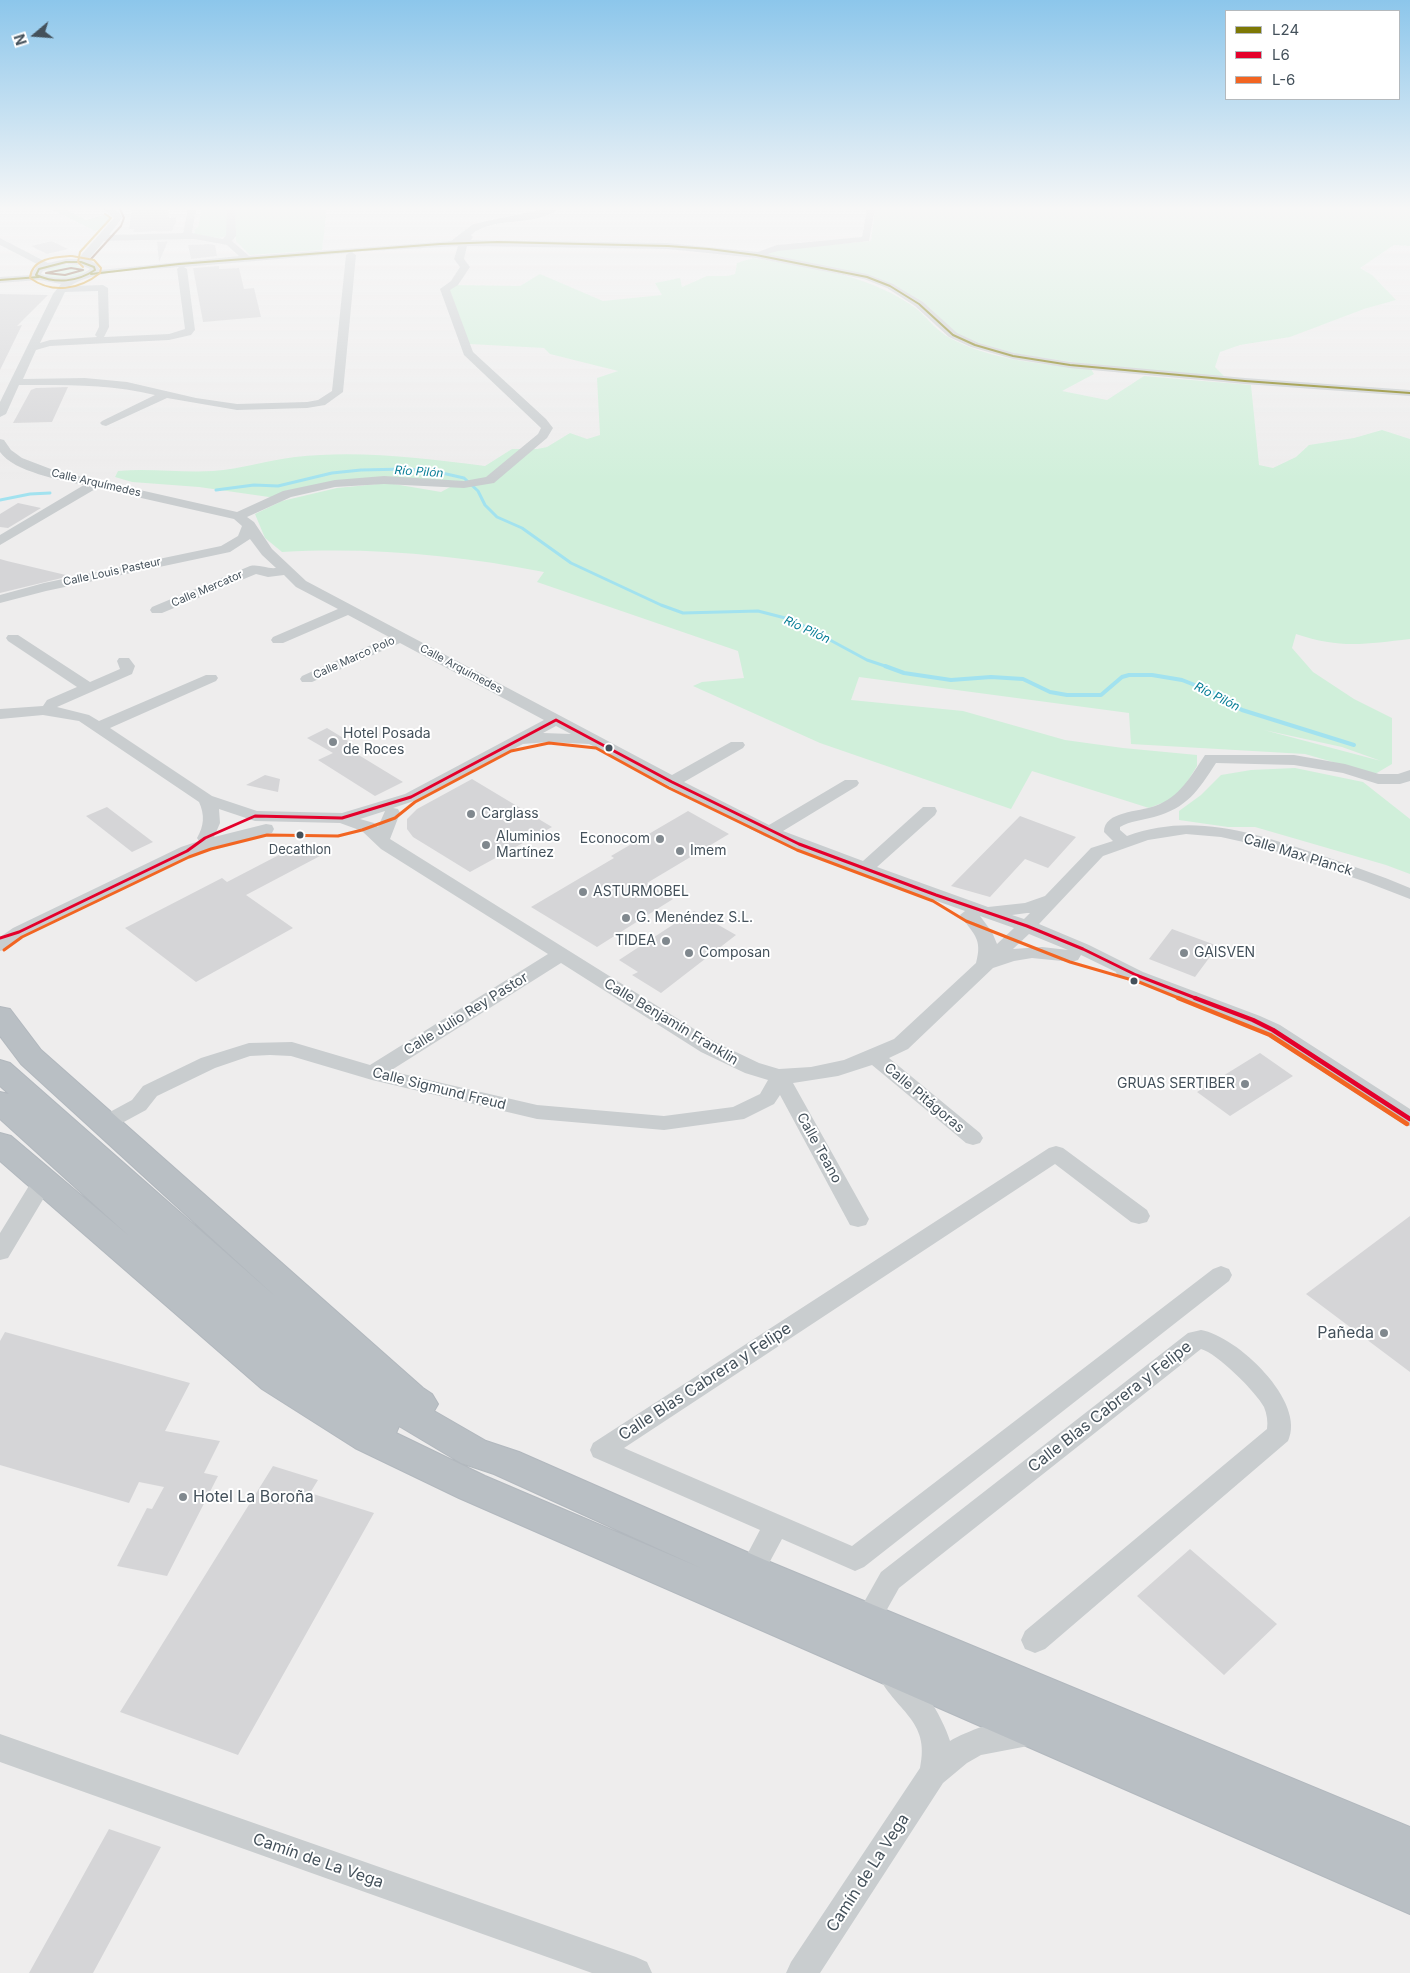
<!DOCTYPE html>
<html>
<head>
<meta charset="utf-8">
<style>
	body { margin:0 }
	#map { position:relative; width:1410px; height:1973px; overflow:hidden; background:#eeeded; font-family:Inter,sans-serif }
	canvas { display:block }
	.legend { position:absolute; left:1225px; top:10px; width:175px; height:90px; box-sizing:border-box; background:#fff; border:1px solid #b4b9bd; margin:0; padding:6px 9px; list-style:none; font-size:15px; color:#44515b }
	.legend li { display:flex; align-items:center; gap:10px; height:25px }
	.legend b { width:25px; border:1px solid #b4b9bd }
	.north { position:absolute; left:10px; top:10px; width:50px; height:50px; -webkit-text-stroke:4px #fff; paint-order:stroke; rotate:252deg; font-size:14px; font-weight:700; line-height:20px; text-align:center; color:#44515b }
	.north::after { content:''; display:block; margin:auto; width:18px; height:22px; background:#44515b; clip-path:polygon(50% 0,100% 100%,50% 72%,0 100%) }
</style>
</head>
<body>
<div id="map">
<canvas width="1410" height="1973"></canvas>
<ul class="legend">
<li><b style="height:6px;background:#7d7805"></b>L24</li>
<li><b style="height:6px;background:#e4002b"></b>L6</li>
<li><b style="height:6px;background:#f26522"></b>L-6</li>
</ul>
<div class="north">N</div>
</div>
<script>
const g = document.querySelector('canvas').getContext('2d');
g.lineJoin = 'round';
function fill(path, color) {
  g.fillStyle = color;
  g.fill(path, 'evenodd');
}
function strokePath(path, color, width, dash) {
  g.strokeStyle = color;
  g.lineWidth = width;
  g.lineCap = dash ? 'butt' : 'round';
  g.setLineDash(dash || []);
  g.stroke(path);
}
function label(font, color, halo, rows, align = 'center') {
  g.font = font + ' Inter,sans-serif';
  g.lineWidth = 4;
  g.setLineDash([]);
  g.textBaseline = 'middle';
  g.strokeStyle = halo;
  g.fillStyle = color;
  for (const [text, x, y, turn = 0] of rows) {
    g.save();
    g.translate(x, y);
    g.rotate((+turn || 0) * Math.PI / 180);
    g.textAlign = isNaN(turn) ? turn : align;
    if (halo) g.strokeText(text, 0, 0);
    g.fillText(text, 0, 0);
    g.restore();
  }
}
const green = new Path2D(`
	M51 209H64L86 220 107 214 110 220 101 229 95 231Z
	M202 209H227V236L219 238 194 234 195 229 198 227Z
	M234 209H325L326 217 322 250 250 255 236 241Z
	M875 209H1410V246L1394 245 1360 268 1372 275 1396 300 1364 309 1290 337 1240 345 1220 352 1215 367 1226 378 1079 363 1017 354 982 344 957 334 923 302 894 285 762 255 779 249 871 241Z
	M753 258C796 265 842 270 882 289 894 294 908 302 918 310 929 320 937 331 950 338 992 361 1044 364 1091 369L1094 374 1062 391 1107 400 1144 376 1251 385 1259 465 1273 468 1296 457 1309 445 1354 438 1382 430 1410 439V639C1366 644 1340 649 1296 634L1292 648 1313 672 1354 699 1392 718V764L1375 774 1305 754 1131 744 1129 713 859 677 851 700 963 711 1065 740 1123 748 1197 755V766L1184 787 1170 800 1149 808 1032 771 1011 809 820 743 693 686 702 682 744 678 738 651 537 582 544 572C457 555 371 547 282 552L265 538 255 514 282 501 337 488 388 483 441 492 452 486 390 480 313 487 276 498 199 487 132 482 115 477 118 471C150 468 182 473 213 471 241 469 268 460 295 457 358 450 423 458 485 466L512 449H537L547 447 570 433 587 439 600 435 597 378 618 371 550 354 544 348 469 344 449 289 456 285 520 286 540 274 603 301 662 295 655 283 680 278 682 287 707 276H727L735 274 737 263ZM1264 730 1342 747 1381 761Z
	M63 265H76L86 270C78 280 56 280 45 275V273L50 268Z
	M1295 768 1363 782 1410 819V874L1386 865 1255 827H1228L1179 820V811L1201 795 1221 775 1251 770Z`);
const streamFar1 = new Path2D(`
	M216 490 254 485 278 486 332 473 361 470 405 469 433 471 464 478 478 491 485 505 497 517 522 528 571 563 661 605 683 613 758 611 793 620 867 660 888 667
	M0 500 30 494 50 493`);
const stream = new Path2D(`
	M885 666 904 673 951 680 991 677 1023 679 1050 692 1067 695H1101L1122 677 1129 675H1152L1182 680 1210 691 1242 710 1354 745`);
const building = new Path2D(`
	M132 209H168L169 218 176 217V222L172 231 133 232 134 229H129Z
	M52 241 68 249 47 254 31 246Z
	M168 241 159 262 157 242Z
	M209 244 215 245 217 256 191 259 188 245Z
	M219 266V269L239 268 244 289 254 288 261 317 203 322 193 268Z
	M0 294 48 295 17 326 22 325 0 370Z
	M68 387 52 422 13 423 31 390 36 388Z
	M18 503 41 508 8 528 0 527V514Z
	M0 559 7 561 70 576 0 593Z
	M327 728 358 747 352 751 403 782 375 796 318 760 333 753 307 738Z
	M265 775 280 779 278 792 246 785Z
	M472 779 552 827 470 872 413 837 407 829V819L417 809Z
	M107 807 153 842 132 852 86 816Z
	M688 811 729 834 647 883 673 899 597 947 531 907 614 858 611 856Z
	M1020 816 1076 837 1048 868 1025 859 990 897 951 886Z
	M302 843 323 852 318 855 320 856 246 895 293 928 196 982 125 928 222 878 227 882Z
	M694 911 736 935 661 993 632 975 638 972 619 960Z
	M1172 929 1218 946 1195 977 1149 959Z
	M1260 1053 1293 1076 1230 1116 1197 1092Z
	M1410 1216V1372L1306 1294Z
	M5 1332 190 1383 165 1431 220 1441 204 1473 218 1476 167 1576 117 1566 147 1508 152 1509 164 1487 139 1482 129 1503 0 1465V1341Z
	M273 1466 318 1480 310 1493 374 1513 238 1755 120 1712Z
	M1190 1549 1277 1624 1224 1675 1137 1596Z
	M109 1829 161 1847 93 1973H29Z`);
const minor = new Path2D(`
	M104 209C113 209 118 209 122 218L109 235 183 233 188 209H196L192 233 223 239 226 235 227 209H235L236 236 232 241 249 256 451 241 473 224 545 209H558C534 228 494 215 471 235L473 237 471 240 668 243 758 252 777 245 862 237 867 209H875L869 241 778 251 767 254 867 274 893 284 923 302 957 333 979 343 1014 353 1070 362 1245 378 1410 390V396L1245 384 1070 368 1013 359 971 347 949 337 915 306 887 288 864 279 756 258 668 249 467 246 464 259 470 267 458 285 450 290 473 352 546 419 553 428 547 438 494 483 464 488 384 484 335 487 291 497 247 517 254 522 272 549 306 581 672 775 731 742H743L745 745 743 748 684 782 769 825 845 780H857L859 783 857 786 783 831 863 861 923 807H935L937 811 935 815 877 867 988 907 1025 903 1045 896 1091 848 1113 841 1104 832C1104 811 1139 812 1155 806 1180 797 1191 776 1205 755H1294L1345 764 1379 774H1398L1410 770V781L1400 784H1378L1343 773 1294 765 1216 763C1198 791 1187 808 1154 817 1143 820 1130 821 1120 827V830L1127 836C1193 812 1254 833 1317 854 1348 864 1379 875 1410 888V899L1366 882 1257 845 1221 837 1186 834 1148 840 1103 856 1039 924 1089 945 1143 972 1260 1016 1280 1025 1410 1109V1126L1403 1124 1266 1035 1246 1024 1117 975 1116 972 1081 955 1078 960 1072 962 1032 958 1014 961 993 968 908 1049 889 1058 980 1133 983 1138 980 1143 973 1145 966 1143 872 1065 838 1076 793 1083 869 1219 866 1225 858 1227 850 1225 780 1095 774 1104 744 1119 664 1130 537 1119 372 1080 291 1056 270 1055 250 1056 215 1068 157 1096 146 1110 111 1129 104 1131 97 1129 94 1124 97 1119 132 1100 143 1086 201 1058 249 1043 292 1042 370 1065 548 954 381 849 362 831 340 823 255 821 219 809 220 823 214 837 266 824 272 825 274 829 272 833 215 847 193 855 25 936 6 949 0 951V937L13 928 181 847 199 841 197 838C204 826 205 815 199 802L79 721 43 715 0 719V709L43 706 47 700 77 687 8 641 6 638 8 635H18L90 682 120 669 117 661 119 658H129L135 666 132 674 57 707 89 715 99 721 206 675H216L218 678 216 681 110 728 212 796 257 811 342 813 405 794 544 720 400 643 312 682H302L300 679 302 676 389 637 348 615 283 643H273L271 640 273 637 338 609 296 587 284 575 268 577 256 574 162 613H152L150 610 152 607 250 566C259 564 267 569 276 568L262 555 250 539 230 552 46 591 0 603V595L44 583 221 546 238 536 242 526 234 519 97 488 0 545V535L84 485C61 480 14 472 0 452V439L4 440 11 450 22 458 56 471 237 512 283 491 335 480 384 476 464 481 486 477 538 434 541 428 464 355 440 289 451 281 460 267 454 259 458 246 352 252 356 255 343 392 325 405 307 408 237 410 167 398 106 426 102 425 100 423 102 421 155 395C110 384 66 385 19 385L6 414 0 417V402L53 294 61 284 39 280 0 283V277L31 275 36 267 39 265 0 245V238L48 263 66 259H79L82 254 114 218ZM194 239 227 245 239 256 100 270 97 265 89 259 104 241ZM349 253 346 255 332 391 318 400 307 402 237 404 196 398 127 382 85 378 23 379 36 350 50 346 169 340 191 335 195 330 187 269 184 267ZM66 264 81 265 90 269C77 279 56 280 41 274L43 271ZM179 267 177 269 185 329 169 334 104 337 109 327 108 288 103 285 70 286C96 269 147 270 179 267ZM98 291 99 327 95 335 97 337 50 340 40 343 65 292ZM556 726 571 734 543 733ZM548 742 589 744 764 836 858 873 965 911 960 915C973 934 983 938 976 963L894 1039 844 1060 811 1067 779 1069 759 1063 715 1042 390 839 400 813 398 809 393 808 417 800 523 744ZM385 811 378 827 374 823 360 819ZM1027 913H1030L1024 919 1012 915ZM980 916 1014 928 997 944 992 932ZM1029 934 1068 950 1042 947 1013 949ZM561 963 701 1052 745 1073 768 1080 760 1094 733 1107 664 1116 537 1105 390 1071Z
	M1056 1146 1063 1148 1147 1210 1150 1216 1147 1222 1139 1224 1131 1222 1055 1164 624 1448 852 1546 1213 1269 1221 1266 1229 1269 1232 1275 1229 1281 864 1567 855 1571 782 1539 760 1580 751 1584 742 1580 738 1572 760 1530 593 1457 590 1450 593 1443 1049 1148Z
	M43 1173 51 1176 54 1181 8 1258 0 1260V1233L35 1176Z
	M1201 1330C1237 1336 1307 1402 1288 1441L1045 1649 1035 1653 1025 1649 1021 1640 1025 1631 1267 1429C1268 1422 1267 1414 1264 1407 1256 1392 1217 1353 1201 1349L899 1588 876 1629 867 1632 858 1629 854 1620 881 1572 1188 1333Z
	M891 1660C915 1670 943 1717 950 1741 971 1729 1015 1713 1038 1722L1042 1732 1038 1742 1028 1746 981 1755 967 1763 943 1783 820 1973H786L791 1962 920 1768C931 1719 894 1711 877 1673L881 1664Z
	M0 1734 636 1957 647 1962 652 1973H592L0 1762Z`);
const highway = new Path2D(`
	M0 1007 10 1009 41 1050 423 1388 432 1394 438 1404 434 1411 486 1441 519 1452 765 1560 1410 1827V1914L459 1498 355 1448 262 1389 0 1161V1133L11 1136 128 1235 0 1119V1092L9 1094 0 1086V1060L10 1063 276 1297 21 1064 0 1036ZM399 1426 461 1463 494 1474 701 1568 485 1476 396 1433Z`);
const bus1 = new Path2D(`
	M66 262H81L94 267 95 270C77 282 56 284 36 275L39 269Z
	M91 274 179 264 440 244 498 242 668 246 709 249 756 255 867 277 890 286 919 304 953 335 975 345 1013 356 1070 365 1245 381 1410 393
	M0 280 39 277`);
const bus2Far1 = new Path2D(`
	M0 938 19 932 187 851 205 838 255 816 342 818 411 797 556 720 672 782 799 844 936 895 1027 926 1083 949 1136 975 1198 999`);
const bus2 = new Path2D(`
	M1195 998 1253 1020 1273 1030 1410 1119`);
const bus3Far1 = new Path2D(`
	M4 950 22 937 189 857 211 849 267 835 338 836 362 830 395 818 415 802 511 751 549 743 596 748 669 788 797 850 933 901 966 921 1070 962 1139 982 1181 999`);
const bus3 = new Path2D(`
	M1178 998 1270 1035 1407 1124`);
const bus4 = new Path2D(`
	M91 259 121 226 124 218 120 209
	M71 268 83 270 65 275 46 273Z`);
const bus5 = new Path2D(`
	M71 256C55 257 32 258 30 278 52 294 79 290 100 273L101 268 94 260 72 256
	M83 267 78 262 80 252 111 218 105 214`);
const markers = [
	[333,742,5,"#80888e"],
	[609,748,4.5,"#44515b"],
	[471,814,5,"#80888e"],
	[300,835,4.5,"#44515b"],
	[660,839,5,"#80888e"],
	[486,845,5,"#80888e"],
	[680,851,5,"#80888e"],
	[583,892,5,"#80888e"],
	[626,918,5,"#80888e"],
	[666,941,5,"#80888e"],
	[689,953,5,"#80888e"],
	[1184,953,5,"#80888e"],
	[1134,981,4.5,"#44515b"],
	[1245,1084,5,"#80888e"],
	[1384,1333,5,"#80888e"],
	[183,1497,5,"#80888e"]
];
const farStreetnames = [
	["Calle Arquímedes",96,483,13],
	["Calle Louis Pasteur",112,572,-12],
	["Calle Mercator",207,589,-23],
	["Calle Marco Polo",354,658,-24],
	["Calle Arquímedes",461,669,28]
];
const farWaternames = [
	["Río Pilón",419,472,4],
	["Río Pilón",807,630,25],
	["Río Pilón",1217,697,27]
];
const busNames = [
	["Decathlon",300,850]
];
const poiNames = [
	["Hotel Posada",343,734],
	["de Roces",343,750],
	["Carglass",481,814],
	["Aluminios",496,837],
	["Martínez",496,853],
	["Econocom",650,839,"right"],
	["Imem",690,851],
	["ASTURMOBEL",593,892],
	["G. Menéndez S.L.",636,918],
	["TIDEA",656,941,"right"],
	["Composan",699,953],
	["GAISVEN",1194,953],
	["GRUAS SERTIBER",1235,1084,"right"]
];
const streetNames = [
	["Calle Max Planck",1298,855,17],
	["Calle Julio Rey Pastor",466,1014,-32],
	["Calle Benjamín Franklin",671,1022,31],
	["Calle Sigmund Freud",439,1089,14],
	["Calle Pitágoras",924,1098,40],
	["Calle Teano",819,1148,61]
];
const nearPoinames = [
	["Pañeda",1374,1333],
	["Hotel La Boroña",193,1497,"left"]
];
const nearStreetnames = [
	["Calle Blas Cabrera y Felipe",705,1382,-33],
	["Calle Blas Cabrera y Felipe",1110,1407,-38],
	["Camín de La Vega",318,1861,19],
	["Camín de La Vega",868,1873,-57]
];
fill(green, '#d0efda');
strokePath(streamFar1, '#a2e2ef', 3);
strokePath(stream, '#a2e2ef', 4);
fill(building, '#d5d5d7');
strokePath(highway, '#b2b8be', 2);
fill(minor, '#c9cdcf');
fill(highway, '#b9bfc4');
strokePath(bus1, '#7d7805', 2);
strokePath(bus2Far1, '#e4002b', 3);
strokePath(bus2, '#e4002b', 4.5);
strokePath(bus3Far1, '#f26522', 3);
strokePath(bus3, '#f26522', 4.5);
strokePath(bus4, '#7a4b2a', 2);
strokePath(bus5, '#d39512', 2);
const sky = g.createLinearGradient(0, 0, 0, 485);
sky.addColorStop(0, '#8cc6eb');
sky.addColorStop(0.43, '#f7f7f7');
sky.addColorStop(1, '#f7f7f700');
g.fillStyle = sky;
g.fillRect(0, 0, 1410, 485);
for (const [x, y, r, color] of markers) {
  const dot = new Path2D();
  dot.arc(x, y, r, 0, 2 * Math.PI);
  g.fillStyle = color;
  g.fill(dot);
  strokePath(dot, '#fff', 2);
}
label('11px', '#44515b', '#fff', farStreetnames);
label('italic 12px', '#067d96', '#fff', farWaternames);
label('13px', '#44515b', '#fff', busNames);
label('14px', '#44515b', '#fff', poiNames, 'left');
label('14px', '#44515b', '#fff', streetNames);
label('16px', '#44515b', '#fff', nearPoinames, 'right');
label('16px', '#44515b', '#fff', nearStreetnames);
</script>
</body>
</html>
